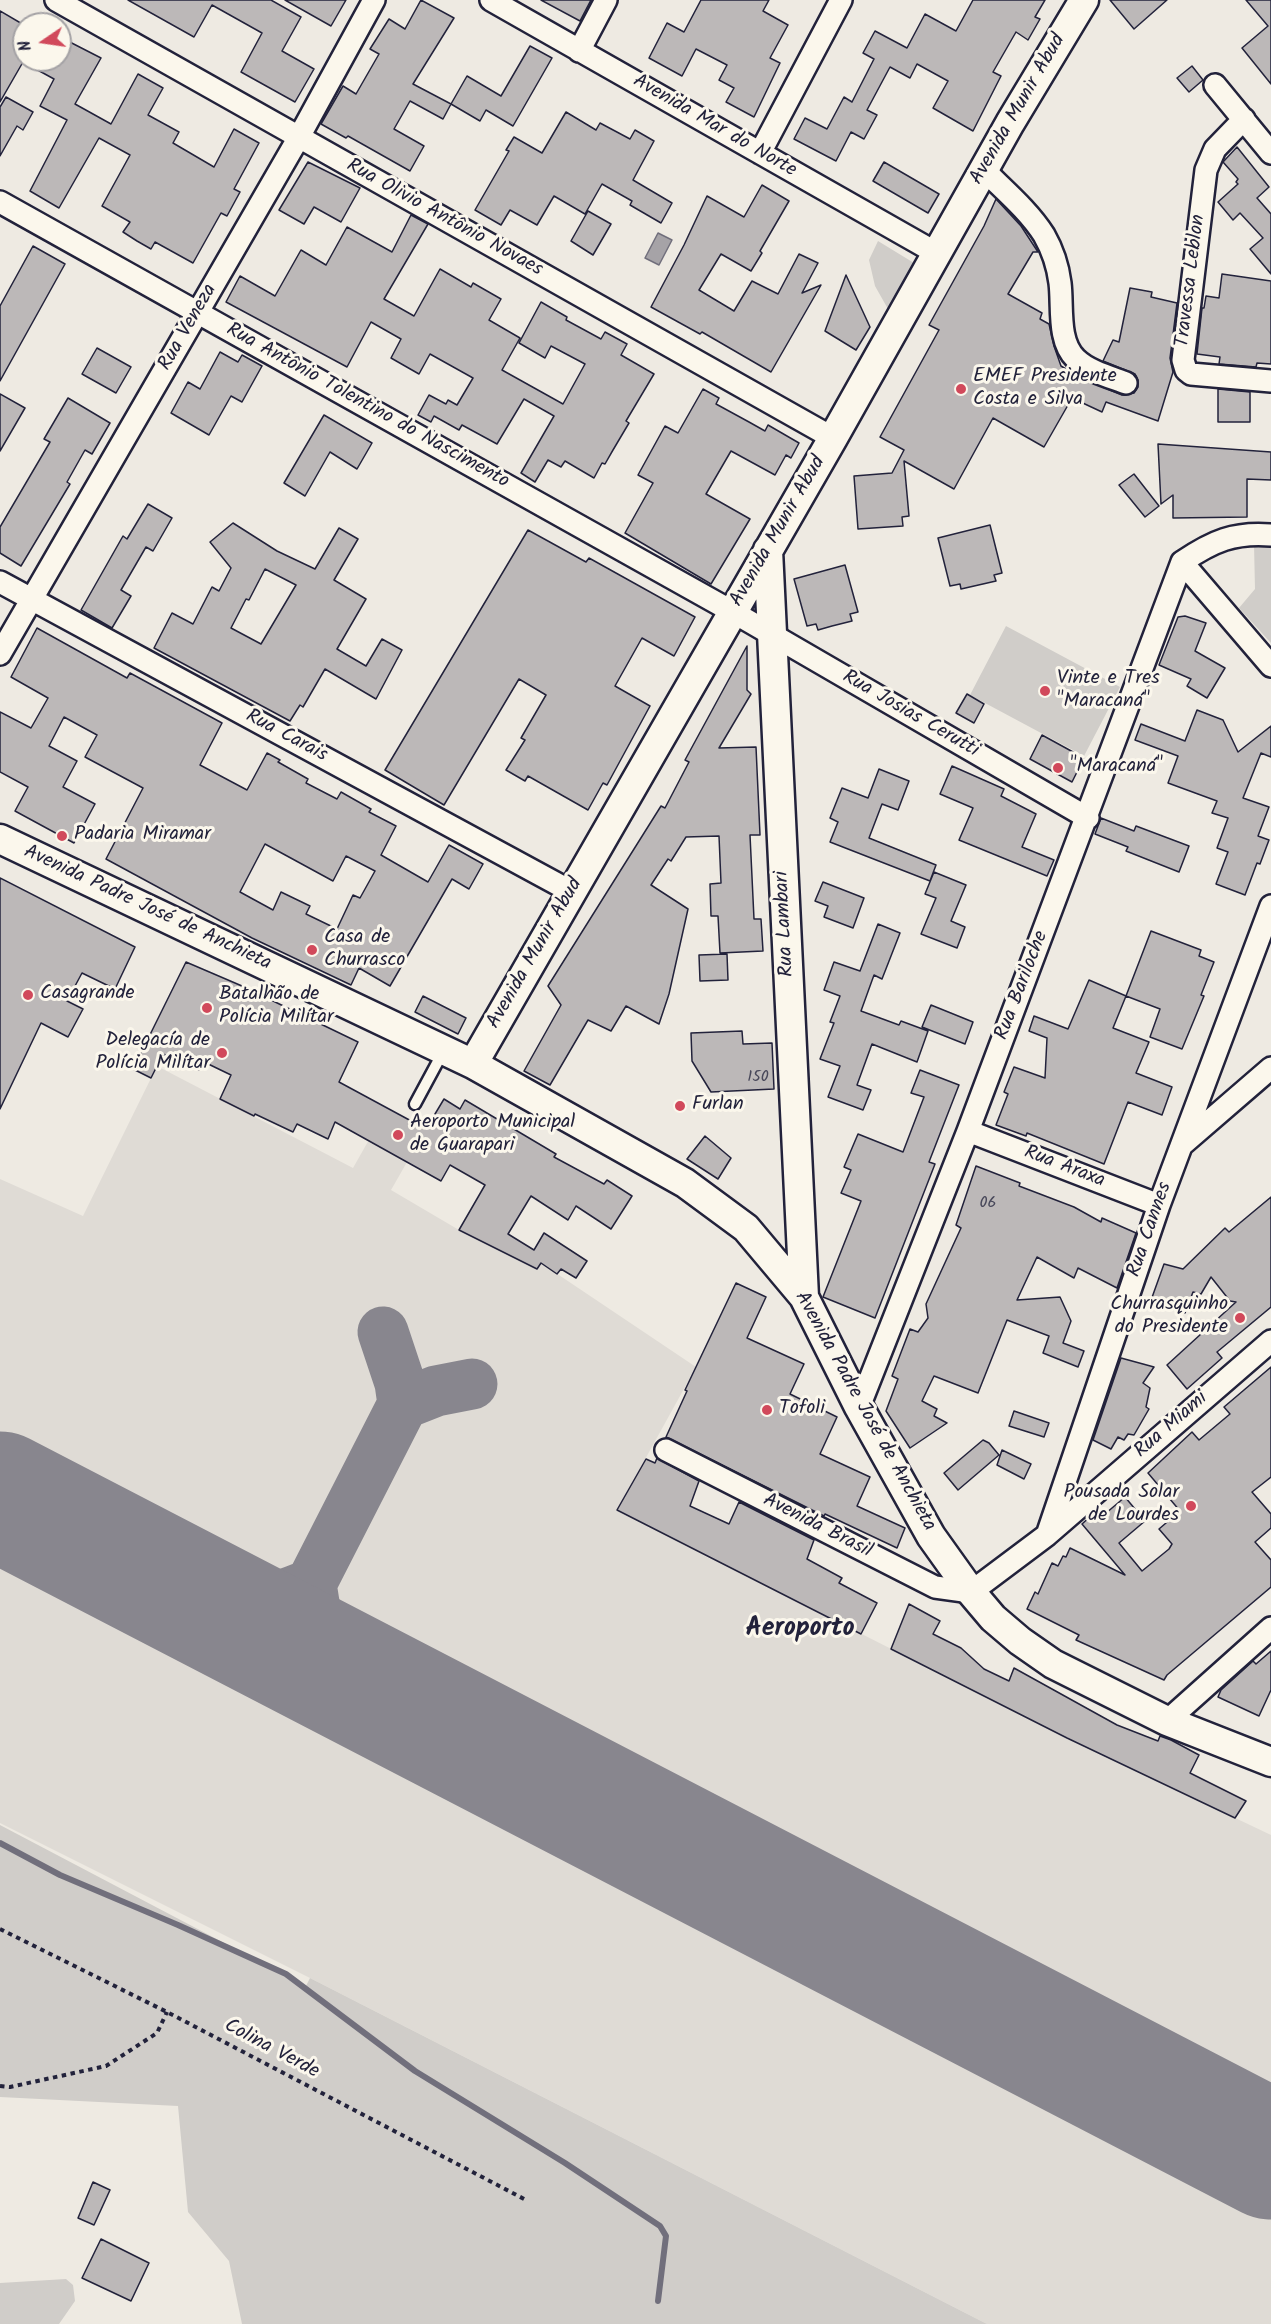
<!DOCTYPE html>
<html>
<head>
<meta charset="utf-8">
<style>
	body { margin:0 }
	#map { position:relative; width:1271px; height:2324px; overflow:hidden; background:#eeeae2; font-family:Kalam,sans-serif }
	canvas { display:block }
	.north { position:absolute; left:12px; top:12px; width:60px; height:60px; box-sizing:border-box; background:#fbf7ec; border:2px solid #a4a2a5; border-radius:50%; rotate:257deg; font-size:16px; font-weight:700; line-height:24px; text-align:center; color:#22223b }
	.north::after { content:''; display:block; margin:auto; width:21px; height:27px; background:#d1495b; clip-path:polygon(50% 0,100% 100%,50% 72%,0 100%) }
</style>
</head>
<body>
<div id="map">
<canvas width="1271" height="2324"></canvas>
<div class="north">N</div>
</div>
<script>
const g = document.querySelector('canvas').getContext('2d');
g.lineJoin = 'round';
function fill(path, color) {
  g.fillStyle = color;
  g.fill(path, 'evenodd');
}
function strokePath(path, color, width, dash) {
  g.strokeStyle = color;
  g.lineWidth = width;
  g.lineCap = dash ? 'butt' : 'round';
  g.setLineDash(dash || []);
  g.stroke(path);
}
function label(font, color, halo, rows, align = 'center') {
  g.font = font + ' Kalam,sans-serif';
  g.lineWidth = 6;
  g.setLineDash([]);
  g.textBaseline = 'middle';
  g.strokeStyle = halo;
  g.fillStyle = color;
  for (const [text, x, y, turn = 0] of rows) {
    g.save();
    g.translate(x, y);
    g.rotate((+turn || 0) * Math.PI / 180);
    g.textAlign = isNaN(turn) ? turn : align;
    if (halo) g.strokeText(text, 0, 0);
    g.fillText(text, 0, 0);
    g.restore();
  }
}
const built = new Path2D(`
	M157 1066 353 1168 387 1108 426 1129 391 1190 459 1230 537 1269 541 1263 696 1367 617 1510 1067 1738 1271 1835V2324H987L310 1978 0 1823V1179L83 1216Z`);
const green = new Path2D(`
	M878 241 914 263 888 309 875 286 869 260Z
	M1254 544 1271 545V643L1239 608 1255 589Z
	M1006 626 1120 687 1084 756 970 695Z
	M0 1825 306 1986 310 1978 987 2324H242L229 2261 188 2212 178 2106 0 2097Z
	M66 2279 73 2285 75 2301 59 2324H0V2283Z`);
const water = new Path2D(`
	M658 233 672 240 659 265 645 258Z`);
const stream = new Path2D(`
	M0 1843 60 1875 178 1925 286 1974 415 2071 565 2163 660 2226 666 2236 658 2301`);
const taxiway = new Path2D(`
	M403 1404 436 1391 472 1384
	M311 1584C313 1595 314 1606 317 1617 328 1649 352 1671 378 1692
	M184 1592C239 1607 258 1607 311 1584L403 1404 400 1383 383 1332`);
const runway = new Path2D(`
	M0 1496 1271 2155`);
const building = new Path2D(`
	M128 0H271L301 17 282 51 314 69 295 102 241 72 262 33 212 5 194 37Z
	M285 0H346L331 26Z
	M421 0 454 18 413 84 451 104 443 119 410 101 394 129 424 146 410 171 348 136 346 138 321 124 343 86 356 94 379 54 370 49 389 19 405 29Z
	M541 0H591L580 21Z
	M701 0H769L763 11 788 25 770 58 780 63 754 117 726 102 734 88 719 80 727 65 696 49 682 76 649 58 667 23 684 32Z
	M973 0H1045L1035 17 1040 19 1028 40 1016 32 993 72 1001 76 973 131 933 108 948 81 917 64 910 78 890 67 867 110 877 115 864 139 851 132 836 161 794 139 805 118 827 129 844 97 852 102 874 59 863 53 875 31 907 48 925 14 956 31Z
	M1110 0H1167L1134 29Z
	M1246 0H1271V84L1242 48 1268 26Z
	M0 11 24 25 23 60H60V37L101 58 75 104 111 124 138 74 163 88 148 115 179 132 173 143 214 167 234 129 259 143 234 189 240 192 227 216 221 213 193 263 155 242 151 249 137 241 123 232 130 222 102 206 130 155 99 138 59 208 30 191 67 120 40 106 54 79 23 62 0 102Z
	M530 46 552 58 513 126 486 110 480 121 451 104 467 76 501 96Z
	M1192 66 1203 80 1189 92 1177 78Z
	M6 97 33 112 23 130 17 126 0 156V107Z
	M566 112 596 130 600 123 630 139 635 130 654 141 633 180 672 203 661 223 630 205 632 201 602 184 585 214 554 196 537 225 510 210 501 225 475 210 509 151 506 150 514 137 542 153Z
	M1237 147 1269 187 1257 198 1271 214V274L1250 249 1263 238 1240 213 1233 220 1218 202 1238 184 1236 182 1238 179 1223 162Z
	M308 162 360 188 341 222 314 207 304 224 279 210Z
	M884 162 939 194 928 213 873 181Z
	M762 185 789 201 760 251 762 253 751 271 721 254 699 290 734 311 752 281 778 294 799 254 818 263 802 293 821 285 771 372 702 332 700 334 651 307 684 245 707 196 744 217Z
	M996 199 1021 226 1038 252H1033L1008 294 1042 313 1040 319 1049 324 1054 346 1061 366 1081 378 1122 395 1134 393 1138 387V380L1135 374 1103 361 1113 340 1119 342 1130 288 1152 292 1151 297 1177 303 1170 358 1173 372 1158 421 1106 402 1102 412 1072 398 1044 447 993 418 954 489 904 461 909 516 902 517 903 526 858 529 854 476 892 473 904 450 880 437 939 330 929 325 984 226Z
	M588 211 611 224 593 255 571 241Z
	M411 215 428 224 384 299 414 316 440 269 471 287 473 283 501 299 489 320 520 338 502 370 563 404 585 364 551 346 545 358 519 343 541 302 567 317 566 320 601 339 605 332 627 344 621 355 654 374 626 421 629 423 613 450 605 464 602 463 594 478 565 461 561 467 548 460 535 482 521 473 554 416 524 399 497 444 462 425 459 430 434 416 431 422 418 415 429 395 446 404 448 400 457 405 473 378 430 354 419 374 391 358 401 339 371 322 347 367 226 302 240 276 275 296 301 250 326 265 347 227 392 252Z
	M33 246 65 264 0 381V306Z
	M1222 274 1271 281V364L1257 363 1256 367 1219 364 1220 357 1197 354 1202 308H1204L1206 296 1219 298Z
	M846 275 870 327 856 350 825 331Z
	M97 348 131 367 116 393 82 374Z
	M220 352 238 362 242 355 262 366 242 402 231 396 209 435 171 413 188 382 200 389Z
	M703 389 719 398 716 404 749 422 765 431 768 425 799 443 791 458 786 455 775 475 731 451 706 494 750 519 711 584 625 533 653 483 638 475 665 426 678 433Z
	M1218 389 1250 392V422H1218Z
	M0 394 25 408 0 451Z
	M68 398 110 423 92 454 85 450 67 482 70 484 21 566 0 553V527L50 442 44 439Z
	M324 415 372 443 357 469 330 452 305 496 284 483Z
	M1158 444 1271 452V480L1247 479V517L1173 518V495L1161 504Z
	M1134 474 1159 506 1145 517 1119 485Z
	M148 504 172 518 153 551 146 547 121 590 131 596 112 628 81 610 123 536 127 539Z
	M233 523 277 551 315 569 339 528 358 539 334 580 366 599 337 649 366 666 382 639 402 650 376 699 325 669 303 707 300 705 290 721 154 648 172 613 193 624 212 587 219 591 231 568 210 542ZM265 569 296 585 261 644 231 628 246 599 249 600Z
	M990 525 1002 573 994 575 996 581 961 589 960 584 950 586 938 538Z
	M528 530 586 562 589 558 695 617 674 656 642 638 615 686 650 706 607 785 603 783 588 810 528 776 525 781 506 770 525 740 521 738 546 695 519 679 444 805 385 770Z
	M845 565 858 612 850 614 852 621 832 626 818 630 816 624 807 626 794 579Z
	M1185 616 1206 623 1195 651 1225 668 1207 698 1187 686 1191 679 1159 665 1178 617Z
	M37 628 127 678 130 673 222 723 200 765 247 790 267 753 280 760 278 762 308 779 306 783 337 799 341 792 371 809 369 812 396 826 381 855 428 882 449 845 483 864 469 889 452 879 390 986 359 968 351 985 252 938 106 859 143 788 85 757 97 735 64 717 49 746 77 761 63 787 95 804 74 843 15 811 28 787 0 772V712L31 728 48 698 11 677ZM265 844 333 881 346 856 375 871 360 898 353 895 337 929 306 914 310 906 281 892 273 910 240 892Z
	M747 646V690L751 694 719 748 756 747 760 835H750L754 919H761L763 951 720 953 718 916H711L710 884 721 883 719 836 686 837 671 861 668 859 651 885 688 909 669 994 659 1024 626 1006 611 1031 588 1020 550 1085 524 1071 561 1005 548 986 661 806 665 808 689 762 685 760Z
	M967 694 984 704 974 723 956 713Z
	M1197 710 1223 720 1238 752 1271 726V757L1261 753 1243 798 1269 807 1258 836 1269 840 1260 864 1257 863 1245 895 1216 884 1228 852 1217 848 1228 818 1212 813 1217 801 1168 783 1178 756 1135 740 1141 724 1185 741Z
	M1042 735 1084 758 1072 782 1030 759Z
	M952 766 1004 789 1001 796 1036 814 1022 847 1054 860 1047 876 959 840 973 808 940 794Z
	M879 769 909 781 898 810 882 804 869 838 936 865 930 881 830 842 838 822 830 818 842 788 868 798Z
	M1101 818 1134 831 1136 826 1189 846 1179 872 1126 851 1128 847 1095 834Z
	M934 872 966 885 951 921 965 927 957 948 921 934 936 898 925 894Z
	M0 878 135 947 115 989 82 973 67 1001 83 1009 68 1037 41 1023 0 1109Z
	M823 882 864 898 853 928 824 917 828 906 815 901Z
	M878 924 900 933 882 979 874 975 861 1011 899 1025 901 1021 928 1031 917 1062 872 1044 857 1085 871 1090 863 1110 828 1097 840 1066 820 1059 834 1023 830 1022 840 996 824 990 834 962 860 971Z
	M1151 931 1201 950 1199 956 1214 962 1201 995 1204 996 1182 1049 1150 1037 1160 1009 1126 996Z
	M727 954 728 980 700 981 699 955Z
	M186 962 242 986 358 1042 339 1082 426 1129 444 1099 460 1109 465 1100 556 1154 554 1157 604 1184 607 1180 632 1196 611 1229 576 1206 568 1220 531 1196 508 1234 534 1250 544 1233 587 1261 576 1278 561 1269 557 1274 541 1263 537 1269 459 1230 485 1185 450 1165 441 1181 335 1122 328 1139 297 1124 293 1132 255 1114 254 1116 220 1099 231 1075 202 1061 199 1070 163 1054 151 1078 133 1069Z
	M1089 980 1126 996 1113 1028 1149 1042 1136 1073 1172 1087 1162 1115 1128 1102 1104 1164 1027 1133 1026 1136 996 1125 1008 1094 1004 1092 1014 1067 1045 1078 1047 1038 1029 1031 1034 1016 1068 1029Z
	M423 996 466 1018 458 1034 415 1012Z
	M931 1005 973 1022 965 1044 922 1027Z
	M742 1031 743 1044 772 1043 774 1089 711 1092 692 1061 691 1033Z
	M920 1070 959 1085 929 1162 935 1164 875 1318 823 1297 861 1201 841 1193 851 1170 844 1167 858 1134 903 1152 924 1097 911 1093Z
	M705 1136 731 1158 718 1179 687 1159Z
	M976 1166 1020 1183 1019 1186 1074 1207 1101 1222 1102 1218 1136 1233 1117 1288 1078 1268 1074 1278 1037 1257 1017 1300 1060 1297 1071 1321 1063 1343 1084 1351 1078 1367 1043 1353 1049 1336 1007 1320 978 1393 934 1376 922 1401 937 1409 934 1416 947 1423 910 1448 886 1411 898 1379 892 1376 910 1329 918 1332 928 1318 926 1304 961 1228 956 1225Z
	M1271 1197V1307L1217 1352 1222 1358 1187 1389 1167 1365 1236 1302 1230 1301 1211 1277 1201 1294 1193 1292 1185 1313 1150 1303 1164 1264 1183 1269 1225 1228 1229 1232Z
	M736 1283 766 1297 747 1338 804 1364 790 1394 837 1417 820 1454 870 1477 857 1506 905 1528 897 1548 825 1514 824 1516 666 1437 687 1391 685 1390Z
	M1121 1358 1154 1367 1143 1383 1150 1388 1146 1407 1149 1409 1134 1435 1128 1434 1124 1440 1118 1437 1111 1449 1093 1440Z
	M1271 1367V1477L1252 1492 1271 1514V1528L1255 1542 1271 1560V1587L1167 1675 1164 1680 1076 1640 1079 1635 1027 1609 1035 1592 1038 1594 1052 1563 1058 1566 1063 1556 1066 1557 1070 1548 1125 1575 1082 1524 1094 1513 1099 1519 1125 1497 1145 1521 1119 1543 1142 1571 1169 1549 1172 1544 1159 1529 1180 1511 1148 1473 1192 1432 1199 1440 1230 1414 1224 1407Z
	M1014 1411 1049 1423 1044 1437 1009 1426Z
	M983 1440 989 1443 999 1455 958 1490 944 1473Z
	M1002 1450 1031 1464 1024 1479 997 1465Z
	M657 1458 699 1481 690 1506 729 1524 739 1502 814 1540 807 1559 842 1578 839 1583 877 1603 861 1634 617 1510 646 1459 655 1463Z
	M909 1604 940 1621 933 1634 961 1648 984 1669 1009 1681 1014 1668 1117 1725 1158 1741 1160 1736 1171 1740 1199 1755 1190 1773 1246 1801 1235 1818 1067 1738 891 1649Z
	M1271 1651V1690L1259 1716 1218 1697 1221 1690 1253 1661 1256 1664Z
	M93 2182 110 2190 94 2225 78 2218Z
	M101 2239 149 2263 131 2301 82 2278Z`);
const path = new Path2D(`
	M0 1929 167 2012 526 2200
	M0 2086 10 2087 106 2066 157 2033 167 2012`);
const lane = new Path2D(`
	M415 1104 443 1052`);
const street = new Path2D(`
	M56 0 833 438
	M491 0 938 254
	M579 51 606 0
	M1215 85 1271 153
	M1244 119 1215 149 1206 170 1183 360 1186 370 1191 374 1271 381
	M760 153 841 0
	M984 170C1004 190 1029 211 1044 235 1052 249 1058 267 1060 283 1063 306 1057 341 1076 359 1088 371 1110 377 1126 383
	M0 202 733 612 1088 818
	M1182 562 1271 666
	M1182 562C1213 541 1234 532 1271 535
	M0 582 572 892
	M0 654 299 137 374 0
	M968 1131 1159 1205
	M1183 1144 1271 1068
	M859 1407 968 1131 1182 562
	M666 1450 935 1587 971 1592 1047 1535 1159 1205 1271 906
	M1047 1535 1271 1341
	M1167 1721 1271 1628`);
const secondary = new Path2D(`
	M768 550 804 1297
	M0 839 473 1064 685 1183 746 1228 804 1297 859 1407 931 1536 971 1592 993 1618 1020 1641 1053 1664 1167 1721 1271 1762
	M473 1064 833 438 1010 123 1084 0`);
const markers = [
	[961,389,6,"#d1495b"],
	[1045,691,6,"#d1495b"],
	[1058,768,6,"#d1495b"],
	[62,836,6,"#d1495b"],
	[312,950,6,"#d1495b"],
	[28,995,6,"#d1495b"],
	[207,1008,6,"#d1495b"],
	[222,1053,6,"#d1495b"],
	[680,1106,6,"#d1495b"],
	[398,1135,6,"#d1495b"],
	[1240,1318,6,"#d1495b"],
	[767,1410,6,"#d1495b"],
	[1191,1506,6,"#d1495b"]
];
const numberNames = [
	["150",758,1078],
	["06",988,1204]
];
const streetNames = [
	["Avenida Munir Abud",1019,110,-60],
	["Avenida Mar do Norte",714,127,30],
	["Rua Olivio Antônio Novaes",444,219,29],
	["Travessa Leblon",1192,281,-83],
	["Rua Veneza",189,328,-60],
	["Rua Antônio Tolentino do Nascimento",367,407,29],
	["Avenida Munir Abud",779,532,-60],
	["Rua Josias Cerutti",910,715,30],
	["Rua Carais",286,737,28],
	["Avenida Padre José de Anchieta",147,909,25],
	["Rua Lambari",786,924,-93],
	["Avenida Munir Abud",536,954,-60],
	["Rua Bariloche",1023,986,-69],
	["Rua Araxa",1064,1168,21],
	["Rua Cannes",1151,1230,-71],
	["Avenida Padre José de Anchieta",864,1412,61],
	["Rua Miami",1172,1426,-41],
	["Avenida Brasil",817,1527,27],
	["Colina Verde",271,2050,28]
];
const poiNames = [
	["EMEF Presidente",973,378],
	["Costa e Silva",973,401],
	["Vinte e Tres",1057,680],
	["\"Maracaná\"",1057,703],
	["\"Maracaná\"",1070,768],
	["Padaria Miramar",74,836],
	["Casa de",324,939],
	["Churrasco",324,962],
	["Casagrande",40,995],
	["Batalhão de",219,996],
	["Polícia Milítar",219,1019],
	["Delegacía de",210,1042,"right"],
	["Polícia Milítar",210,1065,"right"],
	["Furlan",692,1106],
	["Aeroporto Municipal",410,1124],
	["de Guarapari",410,1147],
	["Churrasquinho",1228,1306,"right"],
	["do Presidente",1228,1329,"right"],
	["Tofoli",779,1410],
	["Pousada Solar",1179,1494,"right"],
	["de Lourdes",1179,1517,"right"]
];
const districtNames = [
	["Aeroporto",800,1631]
];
fill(built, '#dfdbd5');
fill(green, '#d0cdc9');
fill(water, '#a6a3a7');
strokePath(water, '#716f7c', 1.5);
strokePath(stream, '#716f7c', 6);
strokePath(taxiway, '#88868e', 51);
strokePath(runway, '#88868e', 129);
fill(building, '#bcb8b8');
strokePath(building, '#22223b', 1.5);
strokePath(lane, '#22223b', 15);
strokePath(street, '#22223b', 26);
strokePath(secondary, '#22223b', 33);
strokePath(path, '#22223b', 4, [4.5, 4.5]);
strokePath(lane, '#fbf7ec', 10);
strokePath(street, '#fbf7ec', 21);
strokePath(secondary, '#fbf7ec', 28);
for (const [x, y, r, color] of markers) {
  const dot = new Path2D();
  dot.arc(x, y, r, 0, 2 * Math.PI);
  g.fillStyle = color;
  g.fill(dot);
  strokePath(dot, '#fbf7ec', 2);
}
label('16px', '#48485a', null, numberNames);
label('20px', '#22223b', '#fbf7ec', streetNames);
label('20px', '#22223b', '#fbf7ec', poiNames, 'left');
label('bold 26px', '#22223b', '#fbf7ec', districtNames);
</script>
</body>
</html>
